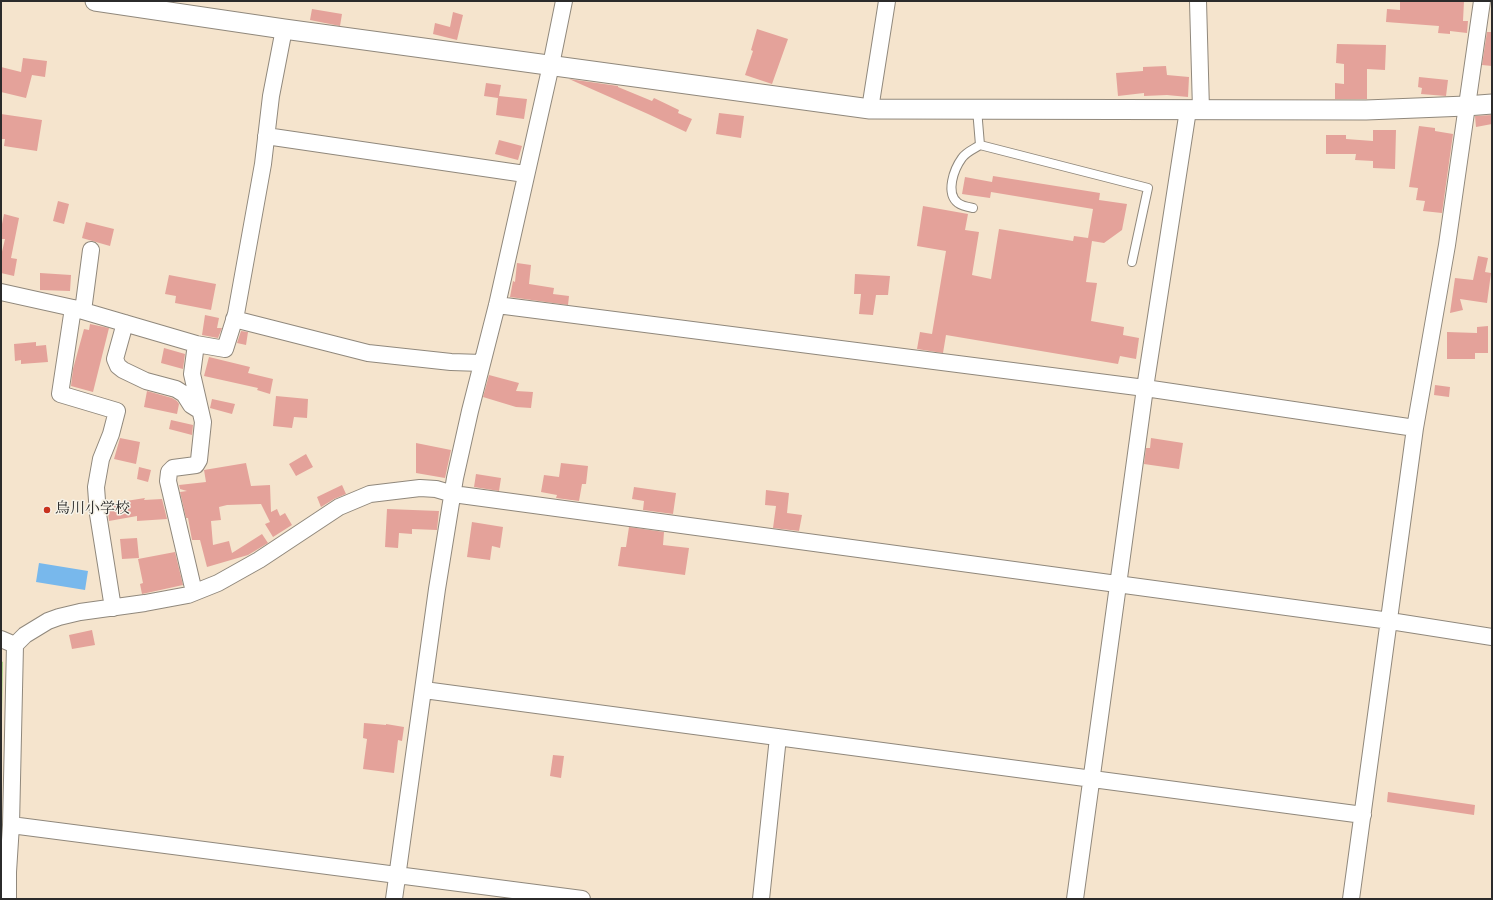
<!DOCTYPE html>
<html>
<head>
<meta charset="utf-8">
<style>
	body { margin:0 }
	#map { position:relative; width:1493px; height:900px; overflow:hidden; background:#f5e4cd; font-family:"Sorts Mill Goudy",serif }
	canvas { display:block }
	.frame { position:absolute; inset:0; border:2px solid #2b2b2b; pointer-events:none }
</style>
</head>
<body>
<div id="map">
<canvas width="1493" height="900"></canvas>
<div class="frame"></div>
</div>
<script>
const g = document.querySelector('canvas').getContext('2d');
g.lineJoin = 'round';
function fill(path, color) {
  g.fillStyle = color;
  g.fill(path, 'evenodd');
}
function strokePath(path, color, width, dash) {
  g.strokeStyle = color;
  g.lineWidth = width;
  g.lineCap = dash ? 'butt' : 'round';
  g.setLineDash(dash || []);
  g.stroke(path);
}
function label(font, color, halo, rows, align = 'center') {
  g.font = font + ' "Sorts Mill Goudy","Noto Serif JP",serif';
  g.lineWidth = 3;
  g.setLineDash([]);
  g.textBaseline = 'middle';
  g.strokeStyle = halo;
  g.fillStyle = color;
  for (const [text, x, y, turn = 0] of rows) {
    g.save();
    g.translate(x, y);
    g.rotate((+turn || 0) * Math.PI / 180);
    g.textAlign = isNaN(turn) ? turn : align;
    if (halo) g.strokeText(text, 0, 0);
    g.fillText(text, 0, 0);
    g.restore();
  }
}
const green = new Path2D(`
	M1 661 3 662 1 768Z`);
const water = new Path2D(`
	M39 563 88 571 85 590 36 582Z`);
const building = new Path2D(`
	M1400 1H1464L1463 21H1468L1467 33 1450 31V34L1438 33 1439 26 1386 22 1387 9 1400 10Z
	M312 9 342 14 340 26 310 20Z
	M453 12 463 15 457 40 433 34 435 23 450 27Z
	M757 29 788 39 772 84 745 75 753 51 751 50Z
	M1487 32H1492V66L1482 65Z
	M1337 44 1386 45 1385 70 1367 69V99H1335V83L1344 84V64L1336 63Z
	M23 58 47 61 45 77 32 75 26 98 1 92V67L21 72Z
	M1166 66 1167 75 1189 77 1188 97 1167 95 1144 96V93L1118 96 1116 73 1143 71V67Z
	M1419 77 1448 80 1446 96 1421 94 1422 88 1418 87Z
	M569 79 618 86V87L652 101 654 98 679 110 678 113 692 119 686 132 648 114Z
	M486 83 501 85 499 96 527 99 524 119 496 115 498 98 484 96Z
	M719 113 744 116 741 138 716 134Z
	M1 114 42 120 37 151 4 146 5 139H1Z
	M1492 115V124L1476 127 1475 116Z
	M1419 126 1435 128V131L1453 134 1442 213 1423 211 1425 201 1416 200 1418 188 1409 187Z
	M1373 130H1396L1395 169 1373 168V161L1355 160 1356 154H1326V135H1346V139L1373 141Z
	M499 140 522 146 518 160 495 154Z
	M993 176 1100 193 1099 200 1127 204 1122 230 1104 243 1092 241 1086 282 1097 283 1091 321 1124 327 1123 335 1139 338 1136 359 1120 356 1118 364 946 335 943 353 917 349 920 332 932 334 946 251 917 246 923 206 968 214 965 230 979 232 972 275 991 279 999 229 1073 241 1074 236 1088 238 1093 209 991 192 990 198 962 194 965 177 992 182Z
	M58 201 69 204 64 224 53 221Z
	M4 214 19 218 11 258 17 259 14 276 1 273V256L5 239H1V229Z
	M86 222 114 229 110 246 82 238Z
	M1478 256 1488 258 1485 272 1491 273 1487 303 1460 299 1463 310 1450 313 1455 278 1473 280Z
	M517 263 531 265 529 284 554 288 553 294 569 296 568 305 510 297 513 281 515 282Z
	M40 273 71 275 70 291 40 290Z
	M855 274 890 276 888 295H876L873 315 859 314 861 294H854Z
	M169 275 216 284 211 310 175 303 176 296 165 294Z
	M205 315 219 318 217 328H222L218 338 202 335Z
	M90 324 109 328 93 392 71 386 73 369 84 329 89 330Z
	M1488 326V353H1475V359H1447V332L1477 333V327Z
	M241 331 248 332 246 345 237 343Z
	M36 342V346L46 345 48 362 21 364V360L15 361 14 344Z
	M164 348 185 354 183 369 161 363Z
	M209 357 250 367 248 373 273 379 270 394 257 390 258 388 204 376Z
	M489 375 519 383 516 391 533 392 531 408 516 407 483 397Z
	M1435 385 1450 387 1449 397 1434 395Z
	M147 391 172 398 177 401 179 404 177 414 144 407Z
	M276 396 308 399 307 418 294 417 292 428 273 426Z
	M212 399 235 404 232 414 210 408Z
	M171 420 193 425 192 435 169 429Z
	M120 438 140 442 136 464 114 459Z
	M1151 438 1183 443 1179 469 1144 464 1146 448H1150Z
	M416 443 451 450 445 478 416 473Z
	M306 454 313 467 296 476 289 464Z
	M246 463 251 486 270 485 271 512 277 509 280 516 285 513 292 525 273 537 265 524 270 522 261 504 227 505 219 507 221 520 211 521 213 545 229 541 232 553 262 534 268 543 248 555 207 567 200 540H192L188 518H186L180 492 187 491 180 489 179 485 206 482 204 470Z
	M561 463 588 466 586 484H582L579 501 556 498 557 495 541 492 544 475 559 477Z
	M139 467 151 470 148 482 137 479Z
	M476 474 501 478 499 491 474 487Z
	M342 485 346 494 334 499 321 507 317 497Z
	M634 487 676 493 673 514 643 510 644 501 632 499Z
	M766 490 789 493 787 513 802 515 799 531 773 528 776 506 765 505Z
	M145 498 144 500 162 499 167 519 137 521V516L109 521 107 504Z
	M387 509 439 511 437 530 412 529V534L399 533 398 548 385 547Z
	M472 522 503 527 500 548 492 546 490 560 467 557Z
	M629 527 664 532 663 545 689 548 685 575 618 566 621 547H626Z
	M137 538 139 558 122 559 120 539Z
	M175 552 183 585 142 594 140 584 143 583 138 559Z
	M92 630 95 645 72 649 69 635Z
	M364 723 386 725V724L404 727 402 741 398 740 394 773 363 769 367 739 363 738Z
	M553 755 564 756 561 778 550 776Z
	M1388 792 1475 805 1474 815 1387 802Z`);
const service = new Path2D(`
	M977 109 980 145 1148 188 1132 262
	M973 208C968 207 962 206 958 203 945 193 954 169 962 158 966 152 974 149 980 145`);
const minor = new Path2D(`
	M1198 1 1201 110
	M870 109 887 1
	M266 136 525 174
	M1 292 73 308 196 344 192 374 203 422 199 460 196 465 173 468 169 472 168 481 194 592
	M497 305 1145 388 1415 428
	M73 308 60 394 117 411 111 434 101 459 96 487 98 514 113 608
	M83 311 91 250
	M234 319 368 353 451 362 482 363
	M125 323 115 359 118 366 123 370 146 381 176 389 184 394 191 405 199 410
	M196 344 225 349 236 314 263 164 271 96 284 29
	M1 639 15 645
	M424 690 1363 815
	M11 825 582 899
	M8 899V872L11 825 15 645 25 635 48 621 59 617 80 612 145 603 188 595 218 583 259 560 339 507 370 494 420 488 436 489 453 494 1390 621 1492 637
	M394 899 437 589 455 478 470 411 497 305 551 65 564 1
	M761 899 778 737
	M1075 899 1145 388 1188 110
	M1351 899 1415 428 1447 245 1482 1`);
const tertiary = new Path2D(`
	M95 1 284 29 870 109 1366 110 1466 106 1492 104`);
const markers = [
	[47,510,4,"#c8321e"]
];
const poiNames = [
	["鳥川小学校",55,510]
];
fill(green, '#a8d784');
fill(water, '#78b8ec');
fill(building, '#e4a29a');
strokePath(service, '#90887c', 10);
strokePath(minor, '#90887c', 18);
strokePath(tertiary, '#90887c', 21);
strokePath(service, '#fff', 8);
strokePath(minor, '#fff', 16);
strokePath(tertiary, '#fff', 19);
for (const [x, y, r, color] of markers) {
  const dot = new Path2D();
  dot.arc(x, y, r, 0, 2 * Math.PI);
  g.fillStyle = color;
  g.fill(dot);
  strokePath(dot, '#f7f3e8', 1.5);
}
label('15px', '#2b2b2b', '#f7f3e8', poiNames, 'left');
</script>
</body>
</html>
